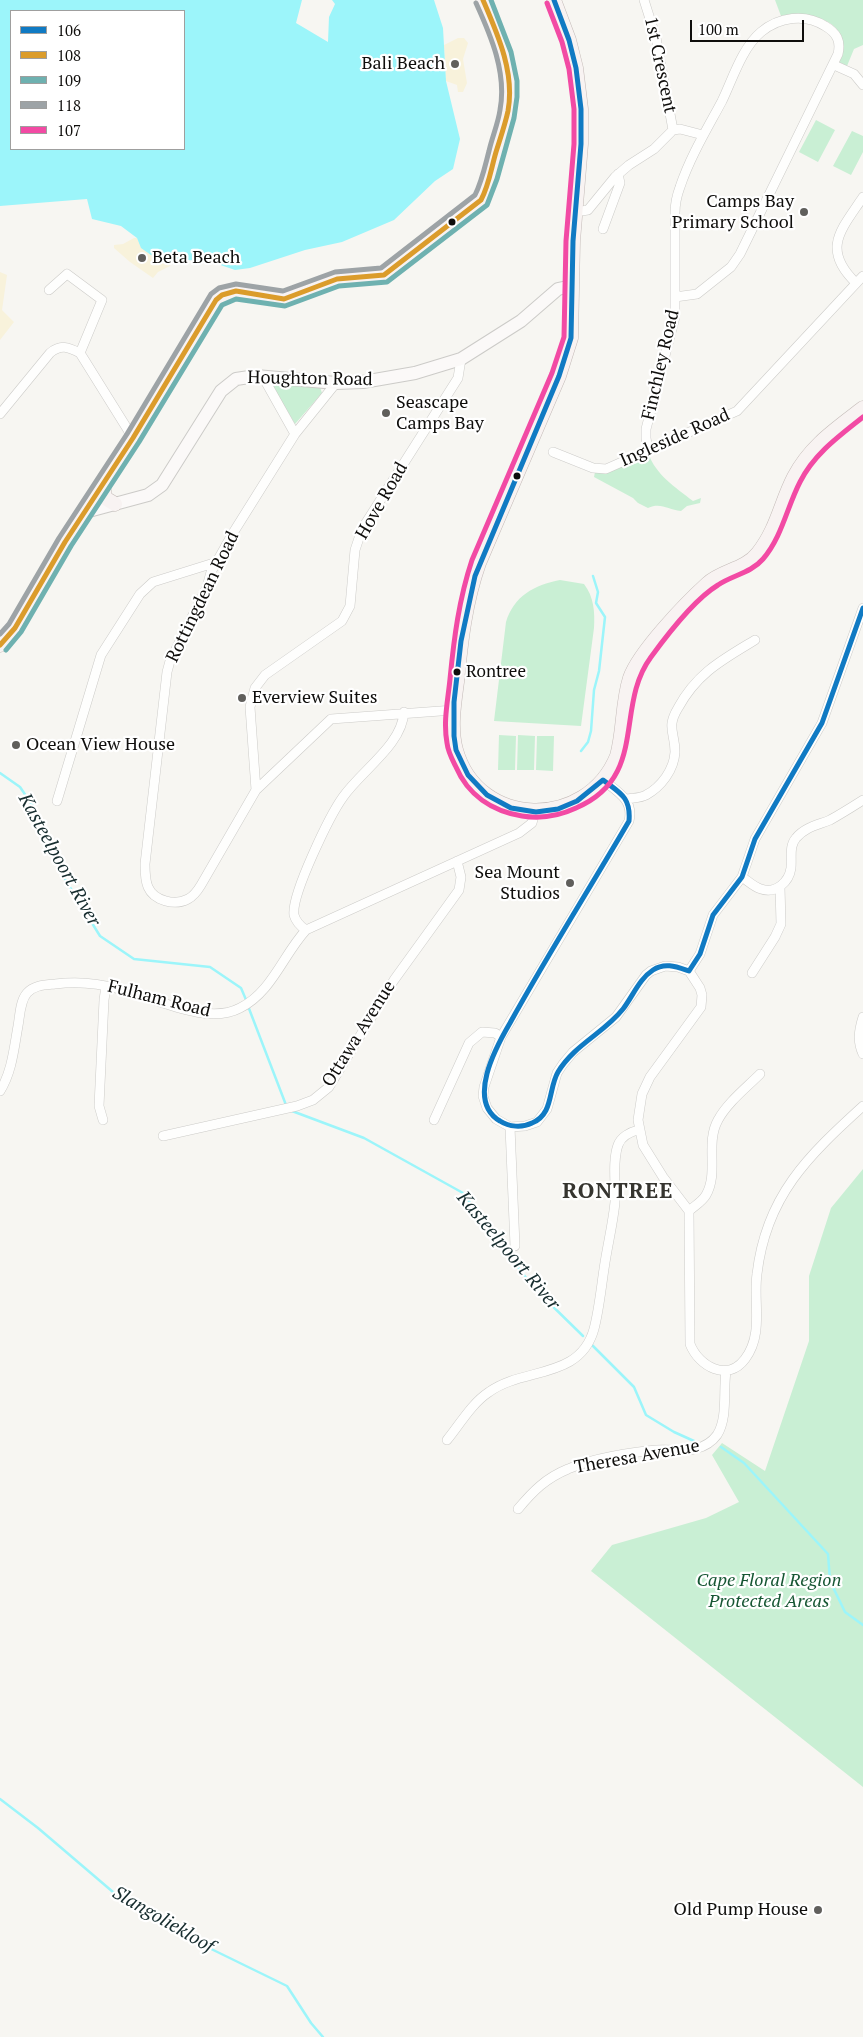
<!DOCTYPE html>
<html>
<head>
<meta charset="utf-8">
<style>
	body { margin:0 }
	#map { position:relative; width:863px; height:2037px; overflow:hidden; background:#f7f6f2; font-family:"PT Serif",serif }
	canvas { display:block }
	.legend { position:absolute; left:10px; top:10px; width:175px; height:140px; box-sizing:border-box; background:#fff; border:1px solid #9f9f9e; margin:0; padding:6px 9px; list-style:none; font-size:15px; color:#0f0e0c }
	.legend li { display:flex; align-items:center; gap:10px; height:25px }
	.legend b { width:25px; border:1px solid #9f9f9e }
	.scale { position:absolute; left:690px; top:20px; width:114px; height:22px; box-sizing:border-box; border:2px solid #0f0e0c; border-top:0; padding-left:6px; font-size:15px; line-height:18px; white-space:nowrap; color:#0f0e0c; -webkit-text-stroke:4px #fff; paint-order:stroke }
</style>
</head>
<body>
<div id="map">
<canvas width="863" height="2037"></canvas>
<ul class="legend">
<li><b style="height:6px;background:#107ac3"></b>106</li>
<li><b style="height:6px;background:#db9c2b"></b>108</li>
<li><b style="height:6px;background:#6eb1b0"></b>109</li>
<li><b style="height:6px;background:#9da3a6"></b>118</li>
<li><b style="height:6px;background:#f24aa4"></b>107</li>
</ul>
<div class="scale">100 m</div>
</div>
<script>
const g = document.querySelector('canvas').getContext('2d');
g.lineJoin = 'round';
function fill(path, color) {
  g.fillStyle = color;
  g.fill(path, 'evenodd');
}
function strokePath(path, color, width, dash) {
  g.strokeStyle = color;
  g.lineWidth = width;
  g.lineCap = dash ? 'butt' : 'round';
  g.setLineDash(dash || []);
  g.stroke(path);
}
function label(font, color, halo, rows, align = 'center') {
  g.font = font + ' "PT Serif",serif';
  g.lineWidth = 4.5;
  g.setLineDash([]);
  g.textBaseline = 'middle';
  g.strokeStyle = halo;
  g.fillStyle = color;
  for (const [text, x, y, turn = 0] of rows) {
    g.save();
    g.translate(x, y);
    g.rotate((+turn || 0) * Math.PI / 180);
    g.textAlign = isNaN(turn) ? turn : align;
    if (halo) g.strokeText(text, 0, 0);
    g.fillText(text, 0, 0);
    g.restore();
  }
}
const green = new Path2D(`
	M775 0H863V45L854 49 847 66 838 62C839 56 843 45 841 38 836 15 798 13 781 16Z
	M816 120 835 130 818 162 799 152Z
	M852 131 863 136V152L851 175 833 166Z
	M275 383 320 387 322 393 295 424 273 387Z
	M648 453C656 475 675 487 693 501L701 498 700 503 687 506 681 511C668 510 661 502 648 508L638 503 633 498 594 477 595 472Z
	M560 580 584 584C594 597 595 612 594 628L581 726 494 721 506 622C514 596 534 585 560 580Z
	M499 735 516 736 515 770H498Z
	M518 735 535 736 534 770H517Z
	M537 736H554L553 771 536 770Z
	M863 1169V1787L591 1571 612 1545 706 1518 739 1502 712 1455 722 1443 765 1471 809 1341V1276L831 1208Z`);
const sand = new Path2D(`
	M458 38H464L468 43 463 59 467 83 463 92H458L457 85 446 81 444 45Z
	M134 238H137L140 245 167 260 173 259 170 266 158 272 153 278 130 262 114 248V245L123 244Z
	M0 272 7 275 2 310 14 322 0 340Z`);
const water = new Path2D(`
	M0 0H302L296 23 328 42 329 17 335 4 332 0H434L443 28 446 81 460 139 453 169 435 181 394 220 342 242 305 250 250 268 235 270 209 261 164 259 151 255 141 248 137 238 121 226 92 219 87 199 0 206ZM184 11V149H11V11Z`);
const stream = new Path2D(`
	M581 751 588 742 591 731 594 690 599 671 605 617 596 603 598 592 593 576
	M0 773 20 787 37 812 49 847 66 881 100 936 134 959 210 967 241 988 247 1002
	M248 1006 286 1105
	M292 1111 364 1138 463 1193 532 1286 583 1336
	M592 1345 634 1387 646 1415 674 1432 694 1441
	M721 1447 744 1463 828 1554 830 1581 845 1612 863 1625
	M0 1799 38 1828 113 1892 201 1944 287 1986 311 2023 323 2037`);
const street = new Path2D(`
	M644 0 656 38 673 130
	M834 65 854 74 863 85
	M575 212 588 210 615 177 629 165 654 149 673 130 680 129 703 135
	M603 229 620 183 618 174
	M856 283C821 249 841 230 863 197
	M49 290 67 274 102 300 80 353
	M263 377 295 434
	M336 383 295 434 233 533 211 572 207 587 170 661 167 672 145 864C145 871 145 880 148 887 154 901 175 906 188 899 194 896 198 890 201 885L256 790 331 719 454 710
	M0 414 50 353C61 344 68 347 80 353L133 438
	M648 450 646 438V429L675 317V213C675 203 677 195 680 187 690 157 707 129 722 101 733 78 742 48 761 32 779 17 805 13 825 26 837 33 841 41 838 54L740 254 731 267 697 294 675 297
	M553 452 593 468 606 469 737 411 863 276
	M603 780C618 792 634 800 629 821L501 1037 484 1087 483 1096 487 1108 496 1119 510 1127 525 1126 537 1122 547 1109 557 1073 563 1064 573 1052 616 1017 646 975 651 971 665 966 678 967 689 971 700 988 702 995 701 1007 650 1077 642 1094 638 1120 643 1145 663 1177 689 1211 690 1344C699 1367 728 1382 745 1359 764 1334 753 1302 757 1274 766 1196 808 1156 863 1106
	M256 790 250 707 255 688 265 675 342 621 350 606 355 550 362 529 458 378 461 359
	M627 799C633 798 641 798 646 795 661 787 674 770 675 752 675 732 666 728 678 708 697 673 722 660 755 640
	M57 801 101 655 140 594 153 582 217 562
	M742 877C748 881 754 887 761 889 776 894 789 882 791 868 792 857 789 846 796 838 805 827 818 825 830 820 841 814 852 807 863 800
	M306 930C300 926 296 922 294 915 291 895 330 815 343 797 362 770 402 745 404 712
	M689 971 700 954 713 915 742 877 755 839 822 723 863 608
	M752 973 775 937 781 924 780 887
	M863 1017C859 1030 857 1041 863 1054
	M0 1091C12 1072 14 1048 18 1026 20 1015 20 1001 27 993 34 985 45 985 55 984 77 981 98 983 119 989 154 997 206 1026 240 1008 272 992 283 955 306 930L519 833 532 823 535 812
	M103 1120 99 1106 104 1000 106 986
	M434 1120 469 1043 482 1032 495 1033 501 1037
	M510 1127 515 1246
	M163 1136 297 1106 313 1100 329 1087 394 980 459 890 461 877 457 861
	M689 1211C694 1206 702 1202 706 1195 719 1173 705 1143 718 1120 727 1103 746 1088 760 1074
	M447 1440C460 1424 472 1403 489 1392 523 1367 580 1380 594 1329 599 1310 601 1289 604 1269 607 1247 613 1224 615 1202 616 1184 612 1162 618 1145 621 1137 630 1132 638 1130
	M518 1509C533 1491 546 1478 568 1469 590 1459 632 1452 657 1450 670 1449 683 1452 695 1449 703 1447 712 1442 717 1435 728 1418 723 1391 726 1371`);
const secondary = new Path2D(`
	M85 512 148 495 162 485 221 391 236 379 256 376 336 383 363 382 415 373 461 359 521 321 558 289 572 286`);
const primary = new Path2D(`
	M554 0 569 40 576 68 581 109V144L573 241 571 338 559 376 479 563C465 603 461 641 457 682 454 704 450 729 456 750 478 829 587 830 617 756 624 731 622 703 630 678 639 652 686 603 707 584 722 570 745 570 758 553 777 529 781 502 794 477 810 446 836 429 863 408
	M103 484 105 498 115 504
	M0 645 15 628 65 542 133 438 216 300 222 295 236 291 284 299 337 279 384 275 481 200C489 186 492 168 496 152 500 139 505 125 508 111 515 73 498 34 483 0`);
const bus1 = new Path2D(`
	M554 0 569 40 576 68 581 109V144L573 241 571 338 559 376 475 576 461 641 454 702V736L456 750 468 775 487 795 511 808 536 812 558 809 577 801 603 780C620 793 631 797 629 821 590 888 548 954 510 1023 496 1047 466 1101 500 1121 509 1127 522 1128 532 1123 554 1114 548 1089 558 1072 574 1045 604 1033 623 1009 633 996 639 979 653 970 665 962 677 967 689 971L700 954 713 915 742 877 755 839 822 723 863 608`);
const bus2 = new Path2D(`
	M0 645 15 628 65 542 133 438 216 300 222 295 236 291 284 299 337 279 384 275 481 200C489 185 491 169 496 152 500 139 505 125 508 111 515 73 498 35 483 0`);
const bus3 = new Path2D(`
	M6 650 21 632 71 546 139 442 222 305 236 299 285 306 339 286 387 282 487 205 497 179 514 118 517 97V81L511 52 491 0`);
const bus4 = new Path2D(`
	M0 634 9 624 59 538 127 434 211 294 219 288 236 284 283 291 335 272 381 268 475 195C482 181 485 166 489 151 492 137 498 124 500 110 507 73 491 36 476 3`);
const bus5 = new Path2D(`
	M547 3 562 42 569 69 574 109V144L566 241 564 337 552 373 472 560C459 599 454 638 450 679 448 700 443 721 447 743 448 752 452 759 456 767 468 795 492 811 522 816 541 819 559 816 576 808 649 777 614 707 651 657 667 635 695 599 718 585 733 575 751 573 763 559 782 537 787 507 800 482 814 454 839 436 863 417`);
const markers = [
	[455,64,5,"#605f5c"],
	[804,212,5,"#605f5c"],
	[452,222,4.5,"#0f0e0c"],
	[142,258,5,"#605f5c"],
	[386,413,5,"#605f5c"],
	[517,476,4.5,"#0f0e0c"],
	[457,672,4.5,"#0f0e0c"],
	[242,698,5,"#605f5c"],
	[16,745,5,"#605f5c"],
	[570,883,5,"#605f5c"],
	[818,1910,5,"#605f5c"]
];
const busNames = [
	["Rontree",466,672]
];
const poiNames = [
	["Bali Beach",445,64],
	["Camps Bay",794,202],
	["Primary School",794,223],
	["Beta Beach",152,258,"left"],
	["Seascape",396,403,"left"],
	["Camps Bay",396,424,"left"],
	["Everview Suites",252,698,"left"],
	["Ocean View House",26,745,"left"],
	["Sea Mount",560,873],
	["Studios",560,894],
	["Old Pump House",808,1910]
];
const streetNames = [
	["1st Crescent",660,65,78],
	["Finchley Road",661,365,-77],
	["Houghton Road",310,379,1],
	["Ingleside Road",675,438,-24],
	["Hove Road",382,501,-60],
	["Rottingdean Road",203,597,-64],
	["Fulham Road",159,999,14],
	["Ottawa Avenue",359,1034,-58],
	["Theresa Avenue",637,1457,-10]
];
const parkNames = [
	["Cape Floral Region",769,1581],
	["Protected Areas",769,1602]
];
const waterNames = [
	["Kasteelpoort River",59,860,61],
	["Kasteelpoort River",508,1251,50],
	["Slangoliekloof",163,1920,30]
];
const districtNames = [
	["RONTREE",618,1192]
];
fill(green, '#c9efd4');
fill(sand, '#f8f2db');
fill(water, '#9cf5fa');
strokePath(stream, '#9cf5fa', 2.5);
strokePath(street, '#cccbc8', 10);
strokePath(secondary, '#cccbc8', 14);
strokePath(primary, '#c3bab7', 15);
strokePath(street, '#fefefd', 9);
strokePath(secondary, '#fbf9f8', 12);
strokePath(primary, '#f8f3f2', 14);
strokePath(bus1, '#107ac3', 5);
strokePath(bus2, '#db9c2b', 5);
strokePath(bus3, '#6eb1b0', 5);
strokePath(bus4, '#9da3a6', 5);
strokePath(bus5, '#f24aa4', 5);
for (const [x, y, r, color] of markers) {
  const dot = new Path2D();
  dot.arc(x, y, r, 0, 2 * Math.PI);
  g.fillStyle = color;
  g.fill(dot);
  strokePath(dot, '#fff', 2);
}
label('17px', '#0f0e0c', '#fff', busNames, 'left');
label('18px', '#0f0e0c', '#fff', poiNames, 'right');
label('18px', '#0f0e0c', '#fff', streetNames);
label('italic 18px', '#165633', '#fff', parkNames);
label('italic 19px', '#172d2f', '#fff', waterNames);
g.letterSpacing = '1px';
label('bold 22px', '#363530', '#fff', districtNames);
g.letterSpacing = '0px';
</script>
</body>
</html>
